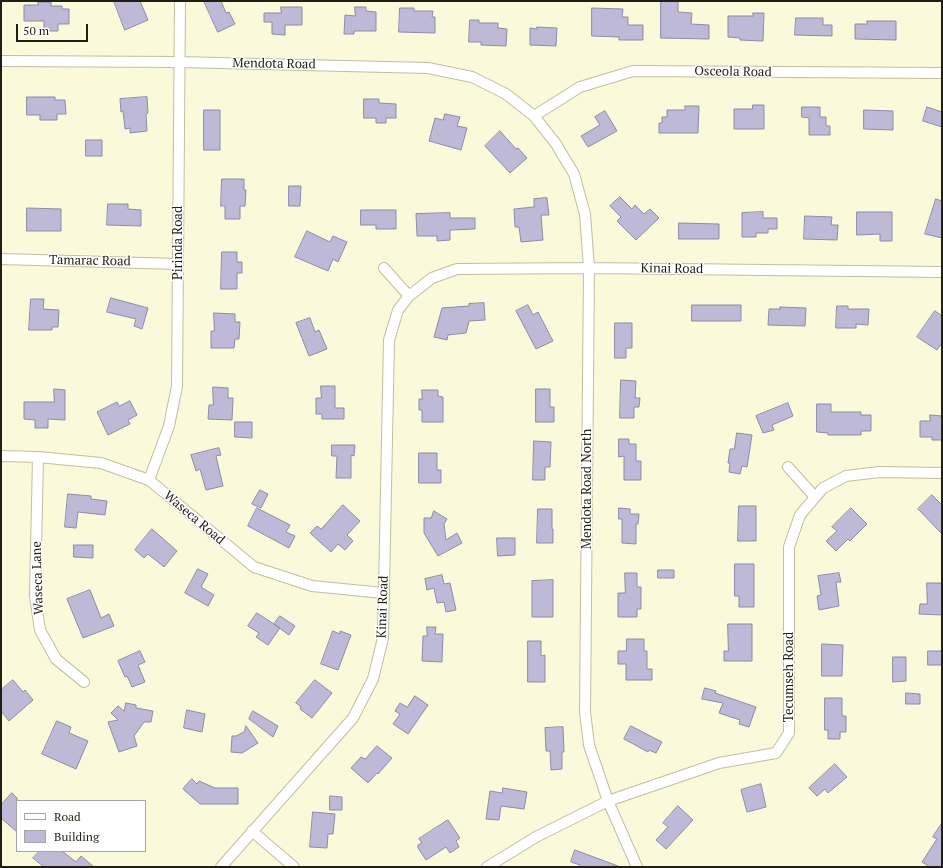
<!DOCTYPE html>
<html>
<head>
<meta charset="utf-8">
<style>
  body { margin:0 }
  #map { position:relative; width:943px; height:868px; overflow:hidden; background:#faf9d9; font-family:"PT Serif",serif }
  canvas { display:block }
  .frame { position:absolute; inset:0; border:2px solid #201f14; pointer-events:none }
  .legend { position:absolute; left:16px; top:800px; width:130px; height:52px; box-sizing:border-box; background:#fff; border:1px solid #a6a5a1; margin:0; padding:5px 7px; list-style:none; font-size:12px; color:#201f14 }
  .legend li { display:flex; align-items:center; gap:8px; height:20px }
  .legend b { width:20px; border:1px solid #a6a5a1 }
  .scale { position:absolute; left:16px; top:24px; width:72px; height:18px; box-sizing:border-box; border:2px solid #201f14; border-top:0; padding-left:5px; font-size:12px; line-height:14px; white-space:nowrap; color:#201f14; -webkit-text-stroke:3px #fff; paint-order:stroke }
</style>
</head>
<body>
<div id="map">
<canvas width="943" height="868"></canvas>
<div class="frame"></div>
<ul class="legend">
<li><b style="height:5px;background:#fff"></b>Road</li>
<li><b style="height:11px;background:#bdb9d7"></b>Building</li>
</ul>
<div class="scale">50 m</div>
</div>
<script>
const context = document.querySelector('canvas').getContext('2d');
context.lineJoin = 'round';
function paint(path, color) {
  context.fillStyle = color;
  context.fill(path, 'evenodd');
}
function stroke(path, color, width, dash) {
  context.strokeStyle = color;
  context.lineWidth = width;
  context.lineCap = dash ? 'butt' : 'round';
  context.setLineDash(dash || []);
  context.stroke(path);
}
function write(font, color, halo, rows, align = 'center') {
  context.font = font + ' "PT Serif",serif';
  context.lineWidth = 3;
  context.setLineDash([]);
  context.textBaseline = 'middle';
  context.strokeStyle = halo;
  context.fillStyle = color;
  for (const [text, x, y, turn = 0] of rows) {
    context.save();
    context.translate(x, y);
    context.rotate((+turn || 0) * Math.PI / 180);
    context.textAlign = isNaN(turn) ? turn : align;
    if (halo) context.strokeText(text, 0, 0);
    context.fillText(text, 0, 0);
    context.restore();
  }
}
const building = new Path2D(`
  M114,1h26l8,19 -23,10z
  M204,1h17l5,12 3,-1 6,12 -17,8z
  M661,1h17v11l14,1 -1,11 18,1v14l-48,-1z
  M38,2h13v4h11v3h7v15h-11v7h-14v-10h-20v-16h14z
  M281,7h21v18h-17v10l-13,-1v-12h-8v-9h17z
  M355,7h11v4l10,1v19h-22v3h-10l1,-19 10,1z
  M400,8h14v3h19l-1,6h3v16l-36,-1z
  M592,8l31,1 -1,8h6v8h15v15h-24v-3l-27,-1z
  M753,13h11l-1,28 -23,-1v-2l-12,-1v-21h25z
  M796,18h27v7h9v11l-37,-1z
  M470,20h9v3h19v5l9,1 -1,17 -25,-1v-3h-12z
  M867,21h29v19l-41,-1v-15h12z
  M537,27l20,1 -1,18 -26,-1v-17l7,1z
  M27,97h28v3h10l1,14h-9v6h-17v-5h-13z
  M147,97l1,16 -2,1 1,17 -17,2v-5l-5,1 -2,-18 -2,1 -1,-13z
  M364,99h15v4l17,1v14h-10v5h-10v-5h-12z
  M753,105h11v24h-30v-20h18z
  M685,106h14l-1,27h-39v-10h3v-6h5v-7h18z
  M802,107h18v10h6v9h4v9h-21v-17l-7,-1z
  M927,107l15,5v15l-19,-6z
  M204,110h16v40h-16z
  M864,110l29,1v19l-29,-1z
  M605,111l12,20 -29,16 -7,-11 19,-11 -5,-8z
  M445,114l15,3 -3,9 10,2 -6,22 -32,-9 6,-23 8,2z
  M500,131l16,18 2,-1 9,10 -17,15 -25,-27z
  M86,140h16v16h-16z
  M222,179h22v11h2l-1,16h-5v13h-15v-13h-4z
  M289,186h12l-1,20h-11z
  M620,197l12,12 3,-4 9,9 6,-5 9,9 -23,22 -19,-19 4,-4 -11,-11z
  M547,198l2,17h-8l2,25 -22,2 -2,-15h-4l-1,-18 20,-2v-8z
  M936,199l6,2v37l-17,-4z
  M108,204h20v5l13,1v16l-34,-1z
  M27,208l34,1v22h-34z
  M361,210h35v19h-20v-4h-15z
  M763,212v6h14v11h-9v4h-12v4h-14v-24z
  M857,212h35v29h-12v-7l-23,1z
  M450,213v5h25v11l-25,1v10l-13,1v-5h-20l-1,-22z
  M805,216l27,1 -1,8h7l-1,15 -33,-1z
  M679,223l40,1v15h-40z
  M307,231l23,11 3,-6 14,6 -9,20 -5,-3 -5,12 -33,-14z
  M222,252h15v10h5v11h-5v16h-16z
  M111,298l37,10 -6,21 -8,-3 2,-7 -29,-7z
  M31,299h13l-1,10 16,1 -1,17h-6v3h-23z
  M484,303l1,17 -16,1 -3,12 -18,2 -1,5 -13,-3 8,-29 27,-2v-2z
  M528,305l5,10 5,-3 15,29 -17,8 -20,-38z
  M692,305h49v16h-49z
  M837,306h11v3h21l-1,16 -12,-1v4h-20z
  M780,307l26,1 -1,18 -37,-1 1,-16h11z
  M935,311l7,5v27l-5,7 -20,-13z
  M214,313l21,1v8h5l-1,17h-4l-1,9h-23v-17h3z
  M310,318l5,14 4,-2 8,19 -18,7 -13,-33z
  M615,323h17v25h-6v10h-11z
  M621,380l15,1 -1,17h5l-1,9h-5v11h-14z
  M321,386h14v22h9v11h-22v-5h-6v-16h5z
  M213,387l15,1v10h5l-1,22 -24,-1 1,-14h4z
  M54,389l11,1v30l-17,-1v9h-13v-8l-11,-1v-17h30z
  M536,389h14v18h4v15h-18z
  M422,390h16v6l5,1v25h-21v-12h-3v-11h3z
  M130,401l7,14 -9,5 2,4 -22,11 -11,-23 20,-10 2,4z
  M788,403l5,13 -21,9 2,5 -11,3 -7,-17z
  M817,404h14v8h30v3h10v16h-10v4h-33v-2l-11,-1z
  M930,415l12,1v24h-10v-3h-12v-16h10z
  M235,422h17v16l-17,-1z
  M737,433l15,2 -5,32 -5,-1 -2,8 -11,-2 1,-9h-2l2,-14h4z
  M619,439h10v5h7v17h5v19h-17v-24l-5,1z
  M534,441l17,1 -1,25h-5v13h-12z
  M332,445h23l-1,11 -3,-1v23h-15l1,-22h-5z
  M219,448l2,7 -5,1 7,30 -17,4 -6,-21 -4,2 -5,-16z
  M419,453h18v17h4v13h-22z
  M260,490l8,4 -7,14 -9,-4z
  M68,494l23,2v3l16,2 -2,14 -27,-3 -2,16 -11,-1z
  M932,495l10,10v29l-24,-25z
  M343,505l17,16 -13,14 6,6 -8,9 -7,-6 -7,8 -21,-19 7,-7 4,3z
  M739,506h17v35h-18z
  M257,508l33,17 -4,7 9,4 -6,12 -41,-22z
  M619,508l11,1v5h9l-1,10h-2v20l-14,-1v-24h-3z
  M851,508l16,16 -17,17 -2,-2 -12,12 -10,-10 11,-10 -5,-4z
  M538,509h14v20h1v14h-16z
  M434,511l13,8 -3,5 2,16 11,-7 5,10 -24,13 -14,-23v-15h7z
  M152,529l25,22 -13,16 -16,-13 -4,4 -9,-8z
  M497,538h18v17l-17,1z
  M74,545h19v13l-19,-1z
  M735,564h19v43h-15v-11h-4z
  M198,569l10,5 -7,13 13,8 -6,11 -23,-13z
  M658,570h16v8h-16z
  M625,573h12v14h4v22h-4v8h-19v-24h7z
  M839,573l2,9h-5l3,24 -20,4 -2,-14 4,-1 -3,-19z
  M442,575l2,9 6,-1 6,27 -10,2 -2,-10 -7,1 -3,-15 -7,2 -2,-11z
  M553,580v37h-21v-36z
  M927,583h15v32l-23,-1 1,-10h7z
  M90,590l11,28 8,-4 5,12 -31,12 -16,-39z
  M257,613l23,15 -12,17 -12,-8 3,-4 -11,-7z
  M280,616l15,10 -6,9 -15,-11z
  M728,624h24v37h-28v-10h4z
  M427,627h9l-1,7h8l-1,28 -20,-1 1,-25h4z
  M333,631l7,3v-3l11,4 -13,35 -17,-6z
  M627,639h17v12h3v18h5v11h-26v-16h-8v-13h8z
  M528,641h13v15l4,-1v27h-17z
  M822,644l21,1 -1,31h-20z
  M140,651l5,11 -7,3 7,17 -13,5 -5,-11 -2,1 -7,-16z
  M928,651h14v14h-14z
  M893,657h13v24l-13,1z
  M13,680l10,12 2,-2 8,10 -24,21 -8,-10v-21z
  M315,680l17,13 -20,25 -12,-9 1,-2 -5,-4z
  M705,688l11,3 -1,2 41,14 -7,20 -10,-3 1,-4 -21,-7 4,-10 -21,-4z
  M906,693l14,1v10h-14z
  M415,696l13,9 -20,29 -15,-10 7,-10 -5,-3 5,-8 7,4z
  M825,698h17v18h4v16h-6v7h-12v-9h-3z
  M126,703l10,2v3l17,3 -2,11h-7l-10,14 3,10 -18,6 -11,-30 10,-2 -7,-7 7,-7 6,5z
  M187,710l18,4 -3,18 -18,-4z
  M253,711l25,15 -5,11 -24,-18z
  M57,721l14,6 -2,6 19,8 -12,28 -34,-15z
  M246,726l12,17 -16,10 -11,-1 1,-16h4l8,-4z
  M631,726l31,16 -6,11 -7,-3 -1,2 -24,-13z
  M563,727l1,25h-2v17l-11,1 -1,-19h-4l-1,-23z
  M377,746l15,12 -14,16 -1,-1 -9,10 -17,-15 10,-11 4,2z
  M835,764l12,13 -19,16 -3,-4 -8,7 -8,-8z
  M192,779l5,5 2,-3 16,7h23v16h-38l-17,-15z
  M761,784l5,23 -19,5 -6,-22z
  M503,788l24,4 -3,17 -23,-3 -2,14 -13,-1 4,-28 12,2z
  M12,793l5,5v34l-16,-14v-13z
  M330,796l12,1v13h-12z
  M678,806l15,14 -27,29 -10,-9 12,-13 -5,-4z
  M313,812l22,2 -2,20h-5l-1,14 -17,-1z
  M448,820l12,18 -4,3 3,6 -9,6 -4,-6 -20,13 -8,-12v-3l4,-2 -3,-4z
  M942,823v44h-12l-8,-5 15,-23 -4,-2z
  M575,850l43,16v1h-39l1,-2 -9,-3z
  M40,851h22l14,11 5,-6 13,11h-50l-11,-9z`);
const minor = new Path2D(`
  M1,61l178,1 249,6 44,9 34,17 28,22 22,28 18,30 11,40 4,54 -4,444 4,33 19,56 29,66
  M534,116l46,-29 53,-16 309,2
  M1,259l177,5
  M384,268l25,28
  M1,456l37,1 63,6 48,17 105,87 58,19 71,7
  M38,457l-3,139 5,34 16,29 28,23
  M788,467l27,30
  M149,480l20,-54 8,-40 3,-385
  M252,831l42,36
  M221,867l132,-149 20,-39 10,-41 6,-298 9,-30 11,-14 23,-18 25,-9 132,-1 353,4
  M487,867l49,-30 72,-36 111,-38 57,-10 13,-20v-186l11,-32 23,-27 23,-12 33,-4 63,1`);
const streetNames = [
  ["Mendota Road",274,64,1],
  ["Osceola Road",733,72,1],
  ["Pirinda Road",178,243,-90],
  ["Tamarac Road",90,261,1],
  ["Kinai Road",672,269,1],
  ["Mendota Road North",587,489,-90],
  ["Waseca Road",194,518,40],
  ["Waseca Lane",38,578,-92],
  ["Kinai Road",383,607,-88],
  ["Tecumseh Road",789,677,-90]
];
paint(building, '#bdb9d7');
stroke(building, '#8e8ba7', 1);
stroke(minor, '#c0bfa1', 12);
stroke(minor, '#fff', 10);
write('13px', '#201f14', '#fff', streetNames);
</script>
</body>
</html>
